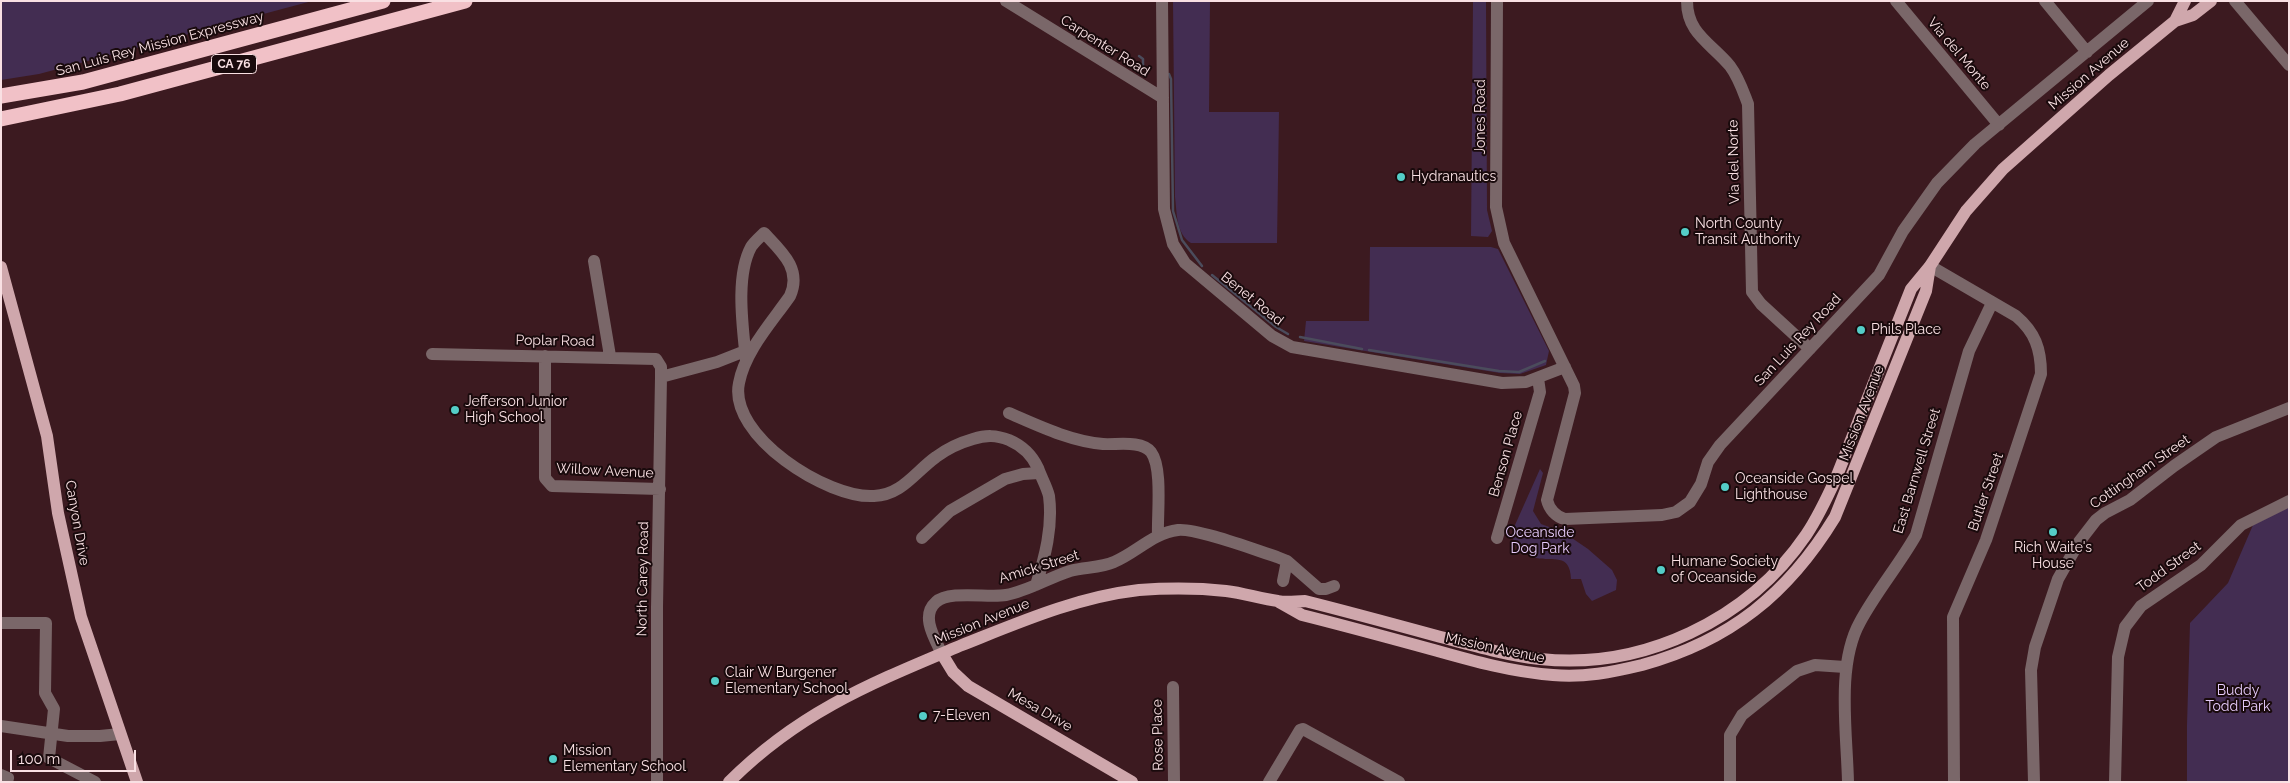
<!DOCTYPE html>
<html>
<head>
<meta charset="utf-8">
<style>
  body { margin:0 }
  #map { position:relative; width:2290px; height:783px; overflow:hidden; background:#3c1a20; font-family:Raleway,sans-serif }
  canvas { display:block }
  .frame { position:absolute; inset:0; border:2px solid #f9e0e3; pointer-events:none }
  .scale { position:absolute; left:10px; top:750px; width:126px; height:22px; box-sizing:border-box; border:2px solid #f9e0e3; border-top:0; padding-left:6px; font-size:15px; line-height:18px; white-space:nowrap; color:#f9e0e3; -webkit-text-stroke:4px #190a0c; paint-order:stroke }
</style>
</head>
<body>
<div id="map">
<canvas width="2290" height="783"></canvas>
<div class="frame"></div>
<div class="scale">100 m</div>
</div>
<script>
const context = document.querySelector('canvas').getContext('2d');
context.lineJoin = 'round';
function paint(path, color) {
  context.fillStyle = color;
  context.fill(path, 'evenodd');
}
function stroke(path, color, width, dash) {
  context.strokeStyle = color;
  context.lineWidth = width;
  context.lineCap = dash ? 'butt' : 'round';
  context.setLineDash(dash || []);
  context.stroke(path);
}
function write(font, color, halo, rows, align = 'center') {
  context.font = font + ' Raleway,sans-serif';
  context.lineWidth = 4;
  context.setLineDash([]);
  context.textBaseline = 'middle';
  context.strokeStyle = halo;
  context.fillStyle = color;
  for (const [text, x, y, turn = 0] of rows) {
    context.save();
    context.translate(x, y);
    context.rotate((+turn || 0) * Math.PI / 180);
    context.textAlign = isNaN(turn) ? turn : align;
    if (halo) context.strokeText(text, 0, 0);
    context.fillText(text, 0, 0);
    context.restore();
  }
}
const green = new Path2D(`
  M1,1h311l-273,73 -38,6z
  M1173,1h37l-1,111h70l-2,131h-86c-15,-9 -14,-30 -16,-46z
  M1473,1h13l1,209 5,21 -4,6 -17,-1z
  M1370,247h121l7,2 51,102 -3,14 -26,9 -20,-1 -196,-32 2,-20h63z
  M1540,469l3,4 -10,38 8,13 22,8 25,17 24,21 5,10 -1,10 -24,11 -6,-7 -5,-15h-10c-1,-27 -18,-17 -35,-21 -7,-2 -15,-9 -21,-13l-3,-10 3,-10z
  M2289,507v275h-102v-57l3,-102 38,-40 25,-58z`);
const stream = new Path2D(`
  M1139,56l4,3v7l5,6
  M1169,74l2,5 2,132 9,29 20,26
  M1212,275l64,52 12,7
  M1300,337l62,12
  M1369,350l130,21 20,1 26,-11`);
const minor = new Path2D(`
  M1006,1l157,97
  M1162,1l2,208 9,35 12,19 87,73 20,11 210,36 24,-1 39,-15
  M1497,1l-1,206 8,36 70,143 1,7 -28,107c2,9 9,17 18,19l97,-4 14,-3 14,-10 11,-18 7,-22 12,-17 159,-170 24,-44 34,-48 38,-39 173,-143
  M1687,1c0,33 24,42 43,65 9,12 13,25 18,38l4,188 9,12 49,45
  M1896,1l103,124
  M2045,1l42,51
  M2235,1l54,64
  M594,261l16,95
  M1930,266l86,50c19,16 25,33 25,58l-55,166 -33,77 1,165
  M432,354l224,5 5,8v10l-4,231v174
  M545,356v122l7,8 108,3
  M746,360c-3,-32 -11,-83 5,-113 3,-5 9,-10 13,-14 18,19 38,36 26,63 -18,26 -45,55 -51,87 -11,53 89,116 135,113 28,-1 41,-24 62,-39 12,-9 23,-14 37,-18 13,-4 23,-4 36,1 14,6 23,15 29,28 3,9 9,19 11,28 4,31 -4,61 -13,89
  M661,377l56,-15 28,-11
  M1009,413c30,13 61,28 94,31 14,1 38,-4 48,8 12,16 6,64 7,84
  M922,538l28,-27 55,-32 18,-5 16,-1
  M1497,538l43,-146 -2,-14
  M1283,581l4,-20
  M1,623h45l-1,70 9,16 -5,49 46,24
  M942,654c-7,-15 -22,-38 -6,-52 13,-12 52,-4 70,-7 22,-4 42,-17 64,-24 14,-4 31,-3 44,-9 22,-9 39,-29 64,-32 19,-2 77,20 99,27l10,4 32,28h7l8,-3
  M1173,687l1,95
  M1,726l67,10h32l20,-2
  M1,775l7,3 -1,4
  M1269,782l31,-52 3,-1 96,53
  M1730,782v-47l12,-20 55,-44 18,-6 30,2
  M1848,782c-1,-49 -12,-117 12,-160 16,-30 39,-57 56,-87l53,-184 23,-48
  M2034,782l-3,-112 4,-23 23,-68 21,-37 17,-22 9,-7 25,-13 44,-34 42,-29 73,-29
  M2115,782l3,-125 7,-30 16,-21 60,-41 40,-40 48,-24`);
const major = new Path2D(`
  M2175,21l18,-6 18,-14
  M1,267l46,169 11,77 23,104 56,165
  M1279,602l23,13c44,11 88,23 132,35 39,11 78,22 119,25 30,3 60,-3 89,-10 88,-24 146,-71 193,-148l91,-226 4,-25
  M942,654l11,18 15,14 164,96
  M729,782c71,-71 143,-99 233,-137 58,-23 115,-48 177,-55 29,-2 59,-2 87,1 18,2 35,8 52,10 9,2 18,0 27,0 44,11 88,23 132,35 34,9 68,19 103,23 103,11 208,-39 266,-124 12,-18 21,-37 30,-57l75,-189 19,-23 36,-55 37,-42 106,-94 66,-54 10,-20`);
const highway = new Path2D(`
  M1,96l82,-14 300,-81
  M1,119l119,-25 345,-93`);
const markers = [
  [1401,177,5,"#54cdc7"],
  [1685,232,5,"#54cdc7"],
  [1861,330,5,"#54cdc7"],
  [455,410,5,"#54cdc7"],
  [1725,487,5,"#54cdc7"],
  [2053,532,5,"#54cdc7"],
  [1661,570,5,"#54cdc7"],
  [715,681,5,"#54cdc7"],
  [923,716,5,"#54cdc7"],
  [553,759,5,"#54cdc7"]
];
const shields = [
  [234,64,45]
];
const shieldNames = [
  ["CA 76",234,64]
];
const streetNames = [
  ["San Luis Rey Mission Expressway",160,44,-15],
  ["Carpenter Road",1105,46,32],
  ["Via del Monte",1959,54,50],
  ["Mission Avenue",2089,74,-41],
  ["Jones Road",1481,117,-90],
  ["Via del Norte",1734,162,-91],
  ["Benet Road",1252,299,39],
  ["San Luis Rey Road",1798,340,-47],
  ["Poplar Road",555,341,1],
  ["Mission Avenue",1862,413,-69],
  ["Benson Place",1506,454,-74],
  ["Willow Avenue",605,471,3],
  ["East Barnwell Street",1917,471,-73],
  ["Cottingham Street",2140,472,-35],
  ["Butler Street",1986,492,-71],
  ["Canyon Drive",77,523,80],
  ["Amick Street",1039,567,-17],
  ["Todd Street",2169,567,-36],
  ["North Carey Road",643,579,-89],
  ["Mission Avenue",982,622,-22],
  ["Mission Avenue",1495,648,12],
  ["Mesa Drive",1040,710,30],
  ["Rose Place",1158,735,-91]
];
const poiNames = [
  ["Hydranautics",1411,177],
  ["North County",1695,224],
  ["Transit Authority",1695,240],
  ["Phils Place",1871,330],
  ["Jefferson Junior",465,402],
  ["High School",465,418],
  ["Oceanside Gospel",1735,479],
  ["Lighthouse",1735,495],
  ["Rich Waite's",2053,548,"center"],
  ["House",2053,564,"center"],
  ["Humane Society",1671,562],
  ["of Oceanside",1671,578],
  ["Clair W Burgener",725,673],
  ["Elementary School",725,689],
  ["7-Eleven",933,716],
  ["Mission",563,751],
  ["Elementary School",563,767]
];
const parkNames = [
  ["Oceanside",1540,533],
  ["Dog Park",1540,549],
  ["Buddy",2238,691],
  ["Todd Park",2238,707]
];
paint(green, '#432d52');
stroke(stream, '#4b4c5c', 2.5);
stroke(minor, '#7a6769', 12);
stroke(major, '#cfa7ac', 12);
stroke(highway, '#f1c1c7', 15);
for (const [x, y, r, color] of markers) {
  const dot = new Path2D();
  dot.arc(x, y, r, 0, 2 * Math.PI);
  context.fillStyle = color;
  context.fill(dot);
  stroke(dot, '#190a0c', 2);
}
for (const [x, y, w] of shields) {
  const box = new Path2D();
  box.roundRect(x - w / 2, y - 9.5, w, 19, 4);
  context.fillStyle = '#190a0c';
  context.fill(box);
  stroke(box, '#f9e0e3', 1);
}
write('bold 12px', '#f9e0e3', null, shieldNames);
write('14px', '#f9e0e3', '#190a0c', streetNames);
write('14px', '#f9e0e3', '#190a0c', poiNames, 'left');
write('14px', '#e5cafa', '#190a0c', parkNames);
</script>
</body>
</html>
